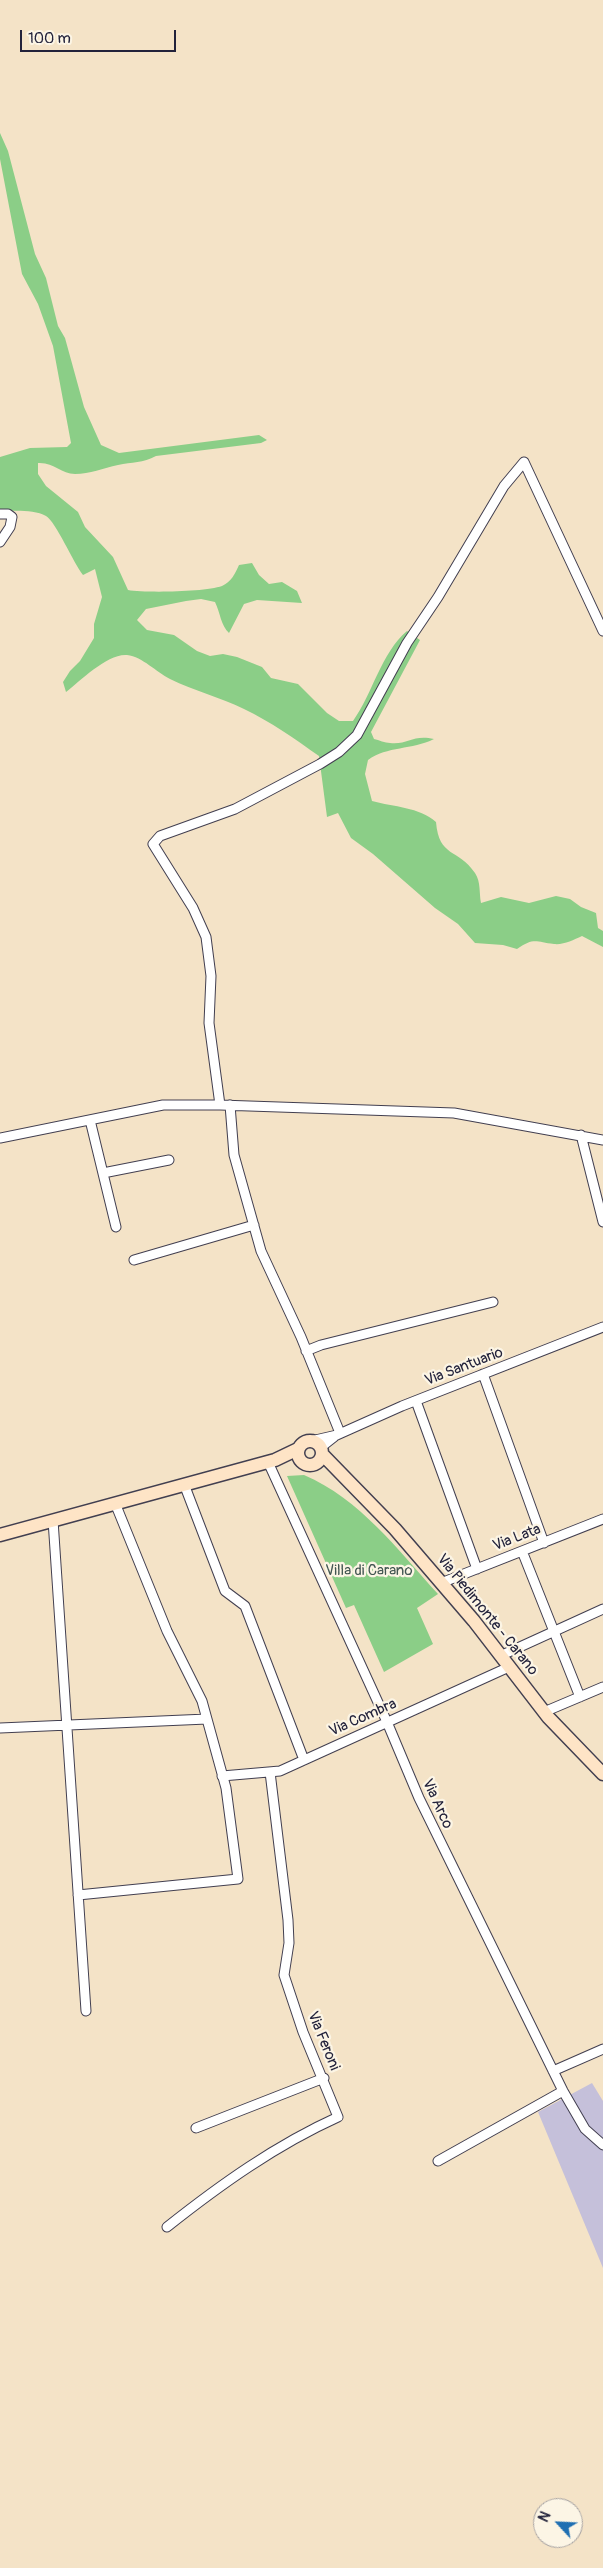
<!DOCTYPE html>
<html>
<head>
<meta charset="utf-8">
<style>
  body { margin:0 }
  #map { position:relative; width:603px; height:2568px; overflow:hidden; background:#f4e3c7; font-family:Pangolin,sans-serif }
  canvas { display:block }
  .north { position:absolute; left:533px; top:2498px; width:50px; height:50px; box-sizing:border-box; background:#fcf5e5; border:1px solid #a5a1a1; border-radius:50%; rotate:295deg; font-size:14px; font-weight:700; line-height:20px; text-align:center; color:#22223b }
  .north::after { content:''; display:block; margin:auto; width:18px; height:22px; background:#1f6fb2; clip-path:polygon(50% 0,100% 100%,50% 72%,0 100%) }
  .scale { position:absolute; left:20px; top:30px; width:156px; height:22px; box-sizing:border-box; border:2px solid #22223b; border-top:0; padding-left:6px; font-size:15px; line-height:18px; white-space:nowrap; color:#22223b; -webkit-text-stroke:4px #fcf5e5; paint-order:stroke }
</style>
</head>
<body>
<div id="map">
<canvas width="603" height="2568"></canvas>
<div class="north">N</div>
<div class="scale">100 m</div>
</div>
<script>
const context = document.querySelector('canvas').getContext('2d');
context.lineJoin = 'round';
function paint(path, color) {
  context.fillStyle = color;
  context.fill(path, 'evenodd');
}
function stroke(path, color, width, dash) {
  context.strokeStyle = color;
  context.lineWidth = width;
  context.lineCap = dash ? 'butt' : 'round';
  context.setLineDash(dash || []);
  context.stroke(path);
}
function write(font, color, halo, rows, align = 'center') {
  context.font = font + ' Pangolin,sans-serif';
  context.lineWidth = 4.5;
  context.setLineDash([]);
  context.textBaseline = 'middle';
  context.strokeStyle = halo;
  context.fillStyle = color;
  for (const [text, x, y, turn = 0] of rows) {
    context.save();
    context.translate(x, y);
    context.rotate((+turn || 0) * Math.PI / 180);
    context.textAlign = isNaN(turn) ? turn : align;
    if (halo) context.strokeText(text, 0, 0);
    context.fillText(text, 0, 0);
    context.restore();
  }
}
const industrial = new Path2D(`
  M592,2083l11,18v167l-65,-156z`);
const green = new Path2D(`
  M0,133l8,18 27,103 11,24 12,48 7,12 19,69 17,38 18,8 140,-18 8,5 -6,3 -105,13c-13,7 -24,6 -38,9 -15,3 -28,9 -43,9 -14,0 -21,-12 -37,-11v11l8,12 32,26 7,15 28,30 15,33c17,3 77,2 94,-4 9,-4 13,-12 17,-21l13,-2 7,12 10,9 13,-2 15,9 5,12 -45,-3 -13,4 -15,29c-8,-7 -9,-21 -14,-31l-14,-3 -15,2 -40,8 -9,11 10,10 27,5 23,16 13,5 13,-2 14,3 25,10 9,11 27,6 29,29 12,8h14c20,-28 28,-68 54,-90l13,9 -49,92 3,7c5,1 11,4 16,4 18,2 23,-9 44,-4 -22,11 -47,7 -66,21l-3,14 7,27c22,6 47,6 64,21 3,36 22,26 39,51 6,9 4,20 6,30l20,-6 28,6 27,-7 14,3 11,8 15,6 2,15 5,3v16l-21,-11c-9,4 -18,9 -28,8 -18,-2 -20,-7 -37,5l-14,-4 -28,-2 -17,-19 -23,-16 -62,-54 -22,-16 -13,-25 -11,4 -8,-61c-24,-17 -48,-34 -75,-47 -24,-12 -50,-18 -74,-30 -14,-7 -27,-22 -43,-24 -19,-2 -47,26 -61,37l-3,-10 7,-11 10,-10 14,-23v-14l8,-27 -7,-28 -12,6c-10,-13 -27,-53 -37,-59 -12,-7 -33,-5 -46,-5v-54l30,-9 37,-1 4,-4 -18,-97 -15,-42 -16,-30 -22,-115z
  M304,1475c56,24 94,75 134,119l-21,14 16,36 -49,28 -30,-67 -8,3 -59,-132z`);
const street = new Path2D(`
  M0,514h8l4,3 -2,10 -10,15
  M220,1105l-11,-82 2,-47 -5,-39 -13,-29 -40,-64 7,-8 75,-27 85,-45 19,-12 18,-17 50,-92 31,-46 66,-111 20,-24 79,169
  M230,1105l4,50 27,96 40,86 39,96
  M90,1120l26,107
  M581,1135l22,87
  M0,1138l163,-33h57l234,8 149,27
  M103,1173l66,-13
  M134,1260l120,-35
  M306,1351l15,-6 172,-43
  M483,1374l61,169
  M416,1401l61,168
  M311,1441l26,-6 65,-29 201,-79
  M320,1448l14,-11
  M268,1462l119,260 32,76 144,293 22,38 18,16
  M184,1484l41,107 20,15 59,154
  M53,1520l33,491
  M522,1551l58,146
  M441,1583l162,-64
  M500,1656l103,-47
  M544,1712l59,-25
  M0,1728l207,-9
  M222,1776l58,-5 229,-104
  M78,1895l160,-16 -12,-91 -24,-87 -35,-70 -52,-128
  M553,2071l50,-22
  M196,2128l128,-50
  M438,2161l125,-70
  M167,2227c53,-42 109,-82 171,-110l-35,-85 -19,-57 5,-32 -1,-23 -18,-148`);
const secondary = new Path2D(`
  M298 1453a12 12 0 1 1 24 0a12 12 0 1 1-24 0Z
  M322,1454l73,75 79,92 74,96 55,57
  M0,1535l275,-75 23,-11`);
const streetNames = [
  ["Via Santuario",464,1367,-21],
  ["Via Lata",517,1538,-21],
  ["Via Piedimonte - Carano",487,1615,51],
  ["Via Combra",363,1718,-24],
  ["Via Arco",437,1804,65],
  ["Via Feroni",323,2041,68]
];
const parkNames = [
  ["Villa di Carano",369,1571]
];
paint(industrial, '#c5c0da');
paint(green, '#8bce87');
stroke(street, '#423f50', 11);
stroke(secondary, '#423f50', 15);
stroke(street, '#fff', 9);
stroke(secondary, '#fee4c6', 12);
write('15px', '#22223b', '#fcf5e5', streetNames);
write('15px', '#425652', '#fcf5e5', parkNames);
</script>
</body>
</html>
